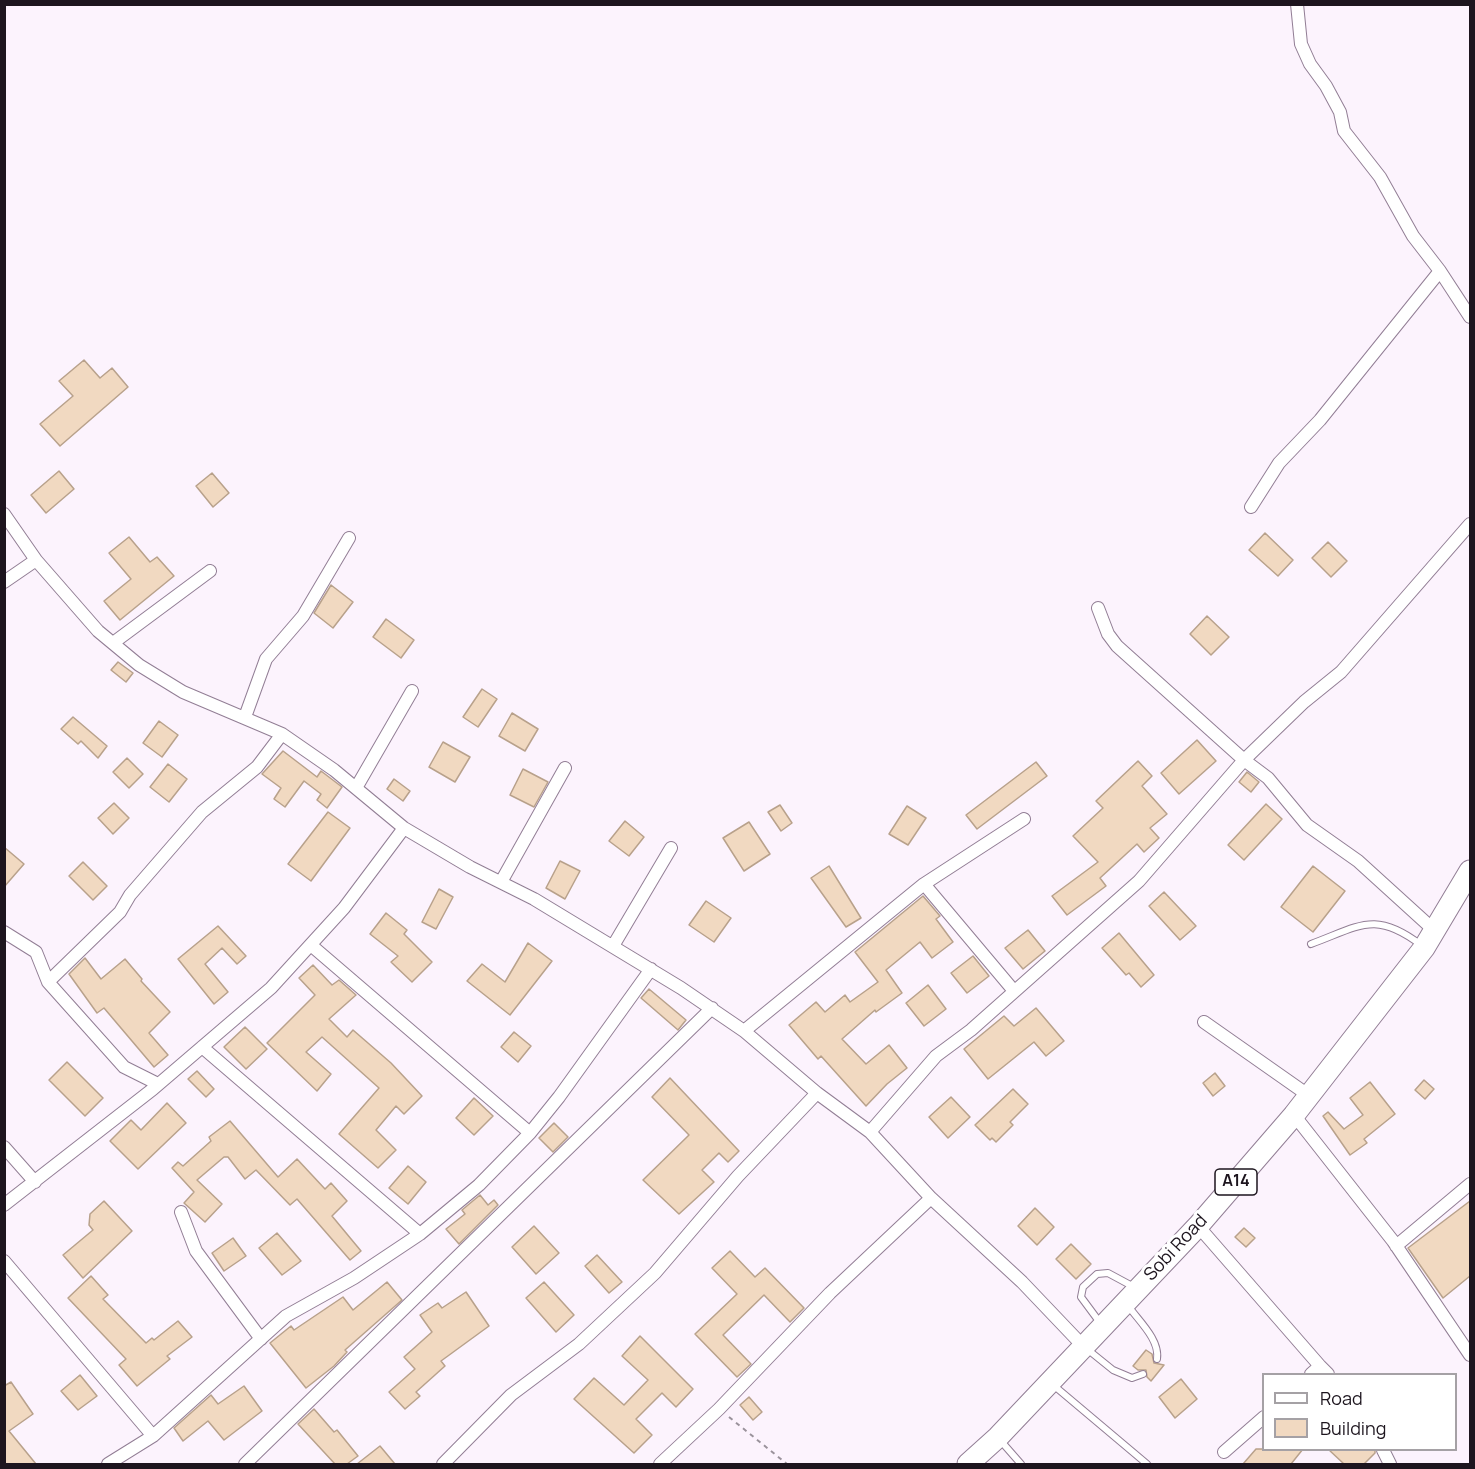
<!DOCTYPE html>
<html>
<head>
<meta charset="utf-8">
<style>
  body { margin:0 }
  #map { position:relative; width:1475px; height:1469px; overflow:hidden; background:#fcf3fd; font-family:Manrope,sans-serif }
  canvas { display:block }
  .frame { position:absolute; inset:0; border:6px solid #1d151e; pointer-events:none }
  .legend { position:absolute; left:1262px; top:1373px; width:195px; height:78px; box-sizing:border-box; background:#fff; border:2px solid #a5a1a5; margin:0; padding:8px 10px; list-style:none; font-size:18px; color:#1d151e }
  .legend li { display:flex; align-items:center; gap:12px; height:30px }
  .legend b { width:30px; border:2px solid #a5a1a5 }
</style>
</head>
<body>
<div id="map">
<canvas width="1475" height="1469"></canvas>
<div class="frame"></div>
<ul class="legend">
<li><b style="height:8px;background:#fff"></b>Road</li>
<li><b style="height:16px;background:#f1d9c1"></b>Building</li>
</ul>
</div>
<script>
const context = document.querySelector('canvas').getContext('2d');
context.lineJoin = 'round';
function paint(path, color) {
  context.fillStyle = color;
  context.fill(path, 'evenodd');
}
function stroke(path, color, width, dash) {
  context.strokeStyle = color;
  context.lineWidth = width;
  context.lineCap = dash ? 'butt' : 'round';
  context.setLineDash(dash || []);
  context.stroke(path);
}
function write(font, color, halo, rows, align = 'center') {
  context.font = font + ' Manrope,sans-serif';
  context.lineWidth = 6;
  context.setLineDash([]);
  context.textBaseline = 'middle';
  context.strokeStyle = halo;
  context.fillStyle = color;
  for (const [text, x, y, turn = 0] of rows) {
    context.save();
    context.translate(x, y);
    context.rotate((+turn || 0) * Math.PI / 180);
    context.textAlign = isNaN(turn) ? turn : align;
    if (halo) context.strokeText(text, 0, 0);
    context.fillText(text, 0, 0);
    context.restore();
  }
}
const building = new Path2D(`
  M84,360l16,18 12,-10 16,19 -68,59 -20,-22 33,-28 -14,-15z
  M59,471l15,18 -28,24 -15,-18z
  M212,473l17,20 -16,14 -17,-21z
  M1265,533l28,27 -15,16 -29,-26z
  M129,537l21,25 7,-5 17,19 -54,44 -16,-19 27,-22 -22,-26z
  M1328,542l19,19 -16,16 -19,-19z
  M331,585l22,17 -20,26 -19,-15z
  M1207,616l22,21 -18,18 -21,-21z
  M386,619l28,21 -13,18 -28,-21z
  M118,662l15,11 -7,9 -15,-12z
  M482,689l15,10 -19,28 -15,-10z
  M512,713l26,16 -13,22 -26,-15z
  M73,717l34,29 -9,12 -17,-17 -3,3 -17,-15z
  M159,721l19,14 -16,22 -19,-14z
  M1197,740l19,21 -37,33 -18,-21z
  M443,742l27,15 -15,25 -26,-15z
  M283,751l34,26 4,-6 21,16 -15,21 -10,-8 4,-6 -17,-13 -19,26 -11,-8 7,-11 -19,-14z
  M127,758l16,16 -14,14 -16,-16z
  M1138,761l14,15 -10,10 25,28 -17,14 9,10 -15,14 -7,-8 -37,34 6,8 -39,29 -15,-19 46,-34 -25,-26 30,-28 -7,-7z
  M1036,762l11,14 -70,53 -11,-14z
  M168,764l19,15 -18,23 -19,-15z
  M523,769l25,13 -14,25 -24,-12z
  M1247,772l12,10 -8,10 -12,-10z
  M394,779l16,12 -7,10 -16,-12z
  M114,803l15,15 -16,16 -15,-16z
  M1266,804l16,15 -38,41 -16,-15z
  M780,805l12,18 -11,8 -13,-19z
  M907,806l19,12 -18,27 -19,-11z
  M328,812l22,16 -39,53 -23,-17z
  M625,821l19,16 -15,19 -20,-15z
  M749,822l21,32 -26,17 -21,-33z
  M4,847l20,17 -20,23z
  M560,861l20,10 -15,28 -19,-11z
  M83,862l24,24 -14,14 -24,-24z
  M829,866l32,52 -15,9 -35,-49z
  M1313,866l32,25 -32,41 -32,-25z
  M439,889l14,8 -17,32 -14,-7z
  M1164,892l32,34 -16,14 -31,-34z
  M923,896l17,20 -4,3 17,23 -21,16 -12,-16 -34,28 16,23 -26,19 -1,-2 -33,29 24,25 23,-19 18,23 -20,16 -21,22 -45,-50 -3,3 -29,-34 27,-23 9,10 20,-17 5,7 28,-20 -23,-30z
  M706,901l25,17 -17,24 -25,-17z
  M386,913l21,17 -3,4 28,28 -20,20 -21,-20 7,-6 -28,-22z
  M218,926l28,30 -9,8 -15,-16 -17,16 23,28 -14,12 -36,-45z
  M1028,930l17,21 -22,18 -18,-21z
  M1119,933l35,42 -13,12 -12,-14 -3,2 -24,-27z
  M528,943l24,18 -42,54 -43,-34 15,-17 23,18z
  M973,956l16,20 -22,17 -16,-20z
  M85,958l16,21 24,-20 17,20 -1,2 29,31 -21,21 19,22 -14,12 -50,-59 -7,5 -28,-39z
  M313,965l19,20 7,-5 17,15 -27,24 18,18 6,-7 38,33 31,33 -18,18 -8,-8 -20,24 20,20 -18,18 -39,-34 40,-46 -57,-51 -16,15 25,22 -14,17 -50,-48 48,-48 -16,-17z
  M928,985l18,24 -22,17 -18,-23z
  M649,989l37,31 -8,10 -37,-32z
  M1036,1008l28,33 -18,15 -12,-14 -46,37 -24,-30 40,-33 10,10z
  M245,1027l22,22 -21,20 -22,-22z
  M514,1032l17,14 -13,16 -17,-15z
  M67,1062l36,36 -18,18 -36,-36z
  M197,1071l17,18 -8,8 -18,-18z
  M1215,1073l10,13 -12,10 -10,-13z
  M670,1078l69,73 -11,11 -9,-9 -17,17 12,12 -35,32 -36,-34 46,-45 -37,-38z
  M1424,1080l10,9 -9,10 -10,-9z
  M1370,1082l25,32 -31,25 3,4 -17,12 -27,-39 5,-4 16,17 19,-14 -13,-17z
  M1013,1089l15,15 -18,18 3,3 -17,17 -4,-4 -2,2 -15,-15z
  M951,1097l19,20 -22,21 -19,-21z
  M474,1098l19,18 -19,19 -18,-17z
  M167,1103l19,20 -48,46 -28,-28 21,-21 10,10z
  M230,1121l48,56 19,-18 28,30 6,-6 16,18 -15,15 29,35 -11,9 -53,-61 -7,6 -34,-35 -11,9 -17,-22h-4l-27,23 25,24 -17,18 -21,-19 10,-11 -22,-24 6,-6 5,4 28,-25 -2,-4z
  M554,1123l14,14 -15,15 -14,-14z
  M408,1166l18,16 -18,22 -19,-16z
  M480,1195l8,10 6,-5 4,5 -39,39 -13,-15 19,-15 -3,-4z
  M104,1201l28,30 -49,47 -20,-23 30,-25 -4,-5 1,-11z
  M1470,1201v75l-27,22 -35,-50z
  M1035,1208l19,19 -17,18 -19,-19z
  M534,1226l25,27 -23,21 -24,-27z
  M1244,1228l11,10 -9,9 -11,-10z
  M277,1233l24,28 -19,14 -23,-27z
  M233,1238l13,18 -22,15 -12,-18z
  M1071,1244l20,20 -15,15 -20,-20z
  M730,1251l25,26 10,-9 39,40 -14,14 -26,-27 -41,40 28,29 -14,13 -42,-43 42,-40 -25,-26z
  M597,1255l25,27 -13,11 -24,-27z
  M91,1276l17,19 -5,4 43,44 6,-5 2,2 24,-19 14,16 -25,19 3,3 -33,27 -18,-21 7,-6 -58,-61z
  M387,1282l15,18 -57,50 2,2 -13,14 -28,22 -36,-45 21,-17 3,4 49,-33 10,13z
  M544,1282l30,33 -18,17 -30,-34z
  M466,1292l23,34 -48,35 4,5 -29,26 4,4 -15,13 -16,-17 26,-23 -11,-12 28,-25 -12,-17 18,-12 4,5z
  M640,1336l53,53 -17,18 -14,-14 -26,26 16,16 -18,18 -60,-54 20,-21 30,27 24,-25 -26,-24z
  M1146,1350l6,4 2,9 10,2 -13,16 -4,-4 -1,-7h-8l-5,-4z
  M80,1375l17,21 -19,14 -17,-19z
  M1181,1379l16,20 -22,19 -16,-21z
  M11,1382l22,32 -24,17 27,33h-32v-78z
  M244,1386l18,25 -38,29 -16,-19 -25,20 -9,-13 37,-33 7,9z
  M749,1397l13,15 -9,8 -13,-15z
  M314,1409l20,23 3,-2 21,26 -11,8h-12l-37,-40z
  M380,1446l15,18h-38z
  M1256,1449h47l-12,15h-48z
  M1328,1449h47v4l-11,11h-20z`);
const path = new Path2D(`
  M729,1417l58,47`);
const lane = new Path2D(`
  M1311,944c49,-18 64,-34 110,1
  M1129,1307c10,14 31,33 28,52
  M1101,1324l-20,-27 2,-10 14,-13 11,-1 26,14
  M1087,1349l26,21 19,8 11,-4
  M1052,1384l95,80
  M1000,1440l21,24`);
const street = new Path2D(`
  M1297,4l4,40 9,20 16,22 14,26 4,19 36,46 33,59 27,35
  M1251,507l28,-44 41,-43 120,-149 30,46
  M4,514l32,46 62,71 41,34 44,27 99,42 52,36 70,58 66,39 64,32 147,89 63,43 73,62 53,39 61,66 91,84 61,64
  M4,582l32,-22
  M1098,608l10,26 9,12 127,114 24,18 39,47 51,36 77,70
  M113,643l97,-72
  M245,717l21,-58 37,-43 46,-78
  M356,788l56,-97
  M501,882l64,-114
  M924,884l90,107
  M4,932l32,20 12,30 76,85 34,17
  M312,946l218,187
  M613,946l58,-98
  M48,982l72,-70 10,-17 72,-83 55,-45 25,-33
  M1204,1022l104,73
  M744,1031l180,-147 100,-65
  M202,1047l218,187
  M1294,1115l99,126 77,114
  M870,1132l66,-76 35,-26 168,-149 105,-121 60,-58 37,-30 129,-148
  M4,1147l31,35
  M4,1205l149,-116 118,-101 73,-80 60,-80
  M181,1212l15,39 65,88
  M1198,1226l122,140
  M1396,1246l74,-62
  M4,1261l149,175
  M1311,1374l9,-8 8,8
  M1383,1450l7,14
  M1224,1452l40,-35
  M108,1464l45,-28 133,-120 68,-38 66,-44 59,-49 51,-52 29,-36 92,-128
  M245,1464l467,-456
  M443,1464l68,-69 68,-51 76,-71 83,-97 79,-83
  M660,1464l59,-55 111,-116 101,-95`);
const highway = new Path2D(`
  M968,1464l30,-27 200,-211 96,-111 130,-167 46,-77`);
const shields = [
  [1236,1182,42]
];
const shieldNames = [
  ["A14",1236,1182]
];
const streetNames = [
  ["Sobi Road",1176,1248,-47]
];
paint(building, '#f1d9c1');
stroke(building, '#b8a18b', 1.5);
stroke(lane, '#927e95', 8);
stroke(street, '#927e95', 14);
stroke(highway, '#927e95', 23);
stroke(path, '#9a929b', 2, [4.5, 4.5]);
stroke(lane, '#fff', 6);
stroke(street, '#fff', 12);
stroke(highway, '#fff', 21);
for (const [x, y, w] of shields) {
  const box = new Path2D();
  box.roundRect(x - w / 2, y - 13, w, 26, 4.5);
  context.fillStyle = '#fff';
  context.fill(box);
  stroke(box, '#1d151e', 1.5);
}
write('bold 16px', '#1d151e', null, shieldNames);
write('18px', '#1d151e', '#fff', streetNames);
</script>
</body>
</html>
